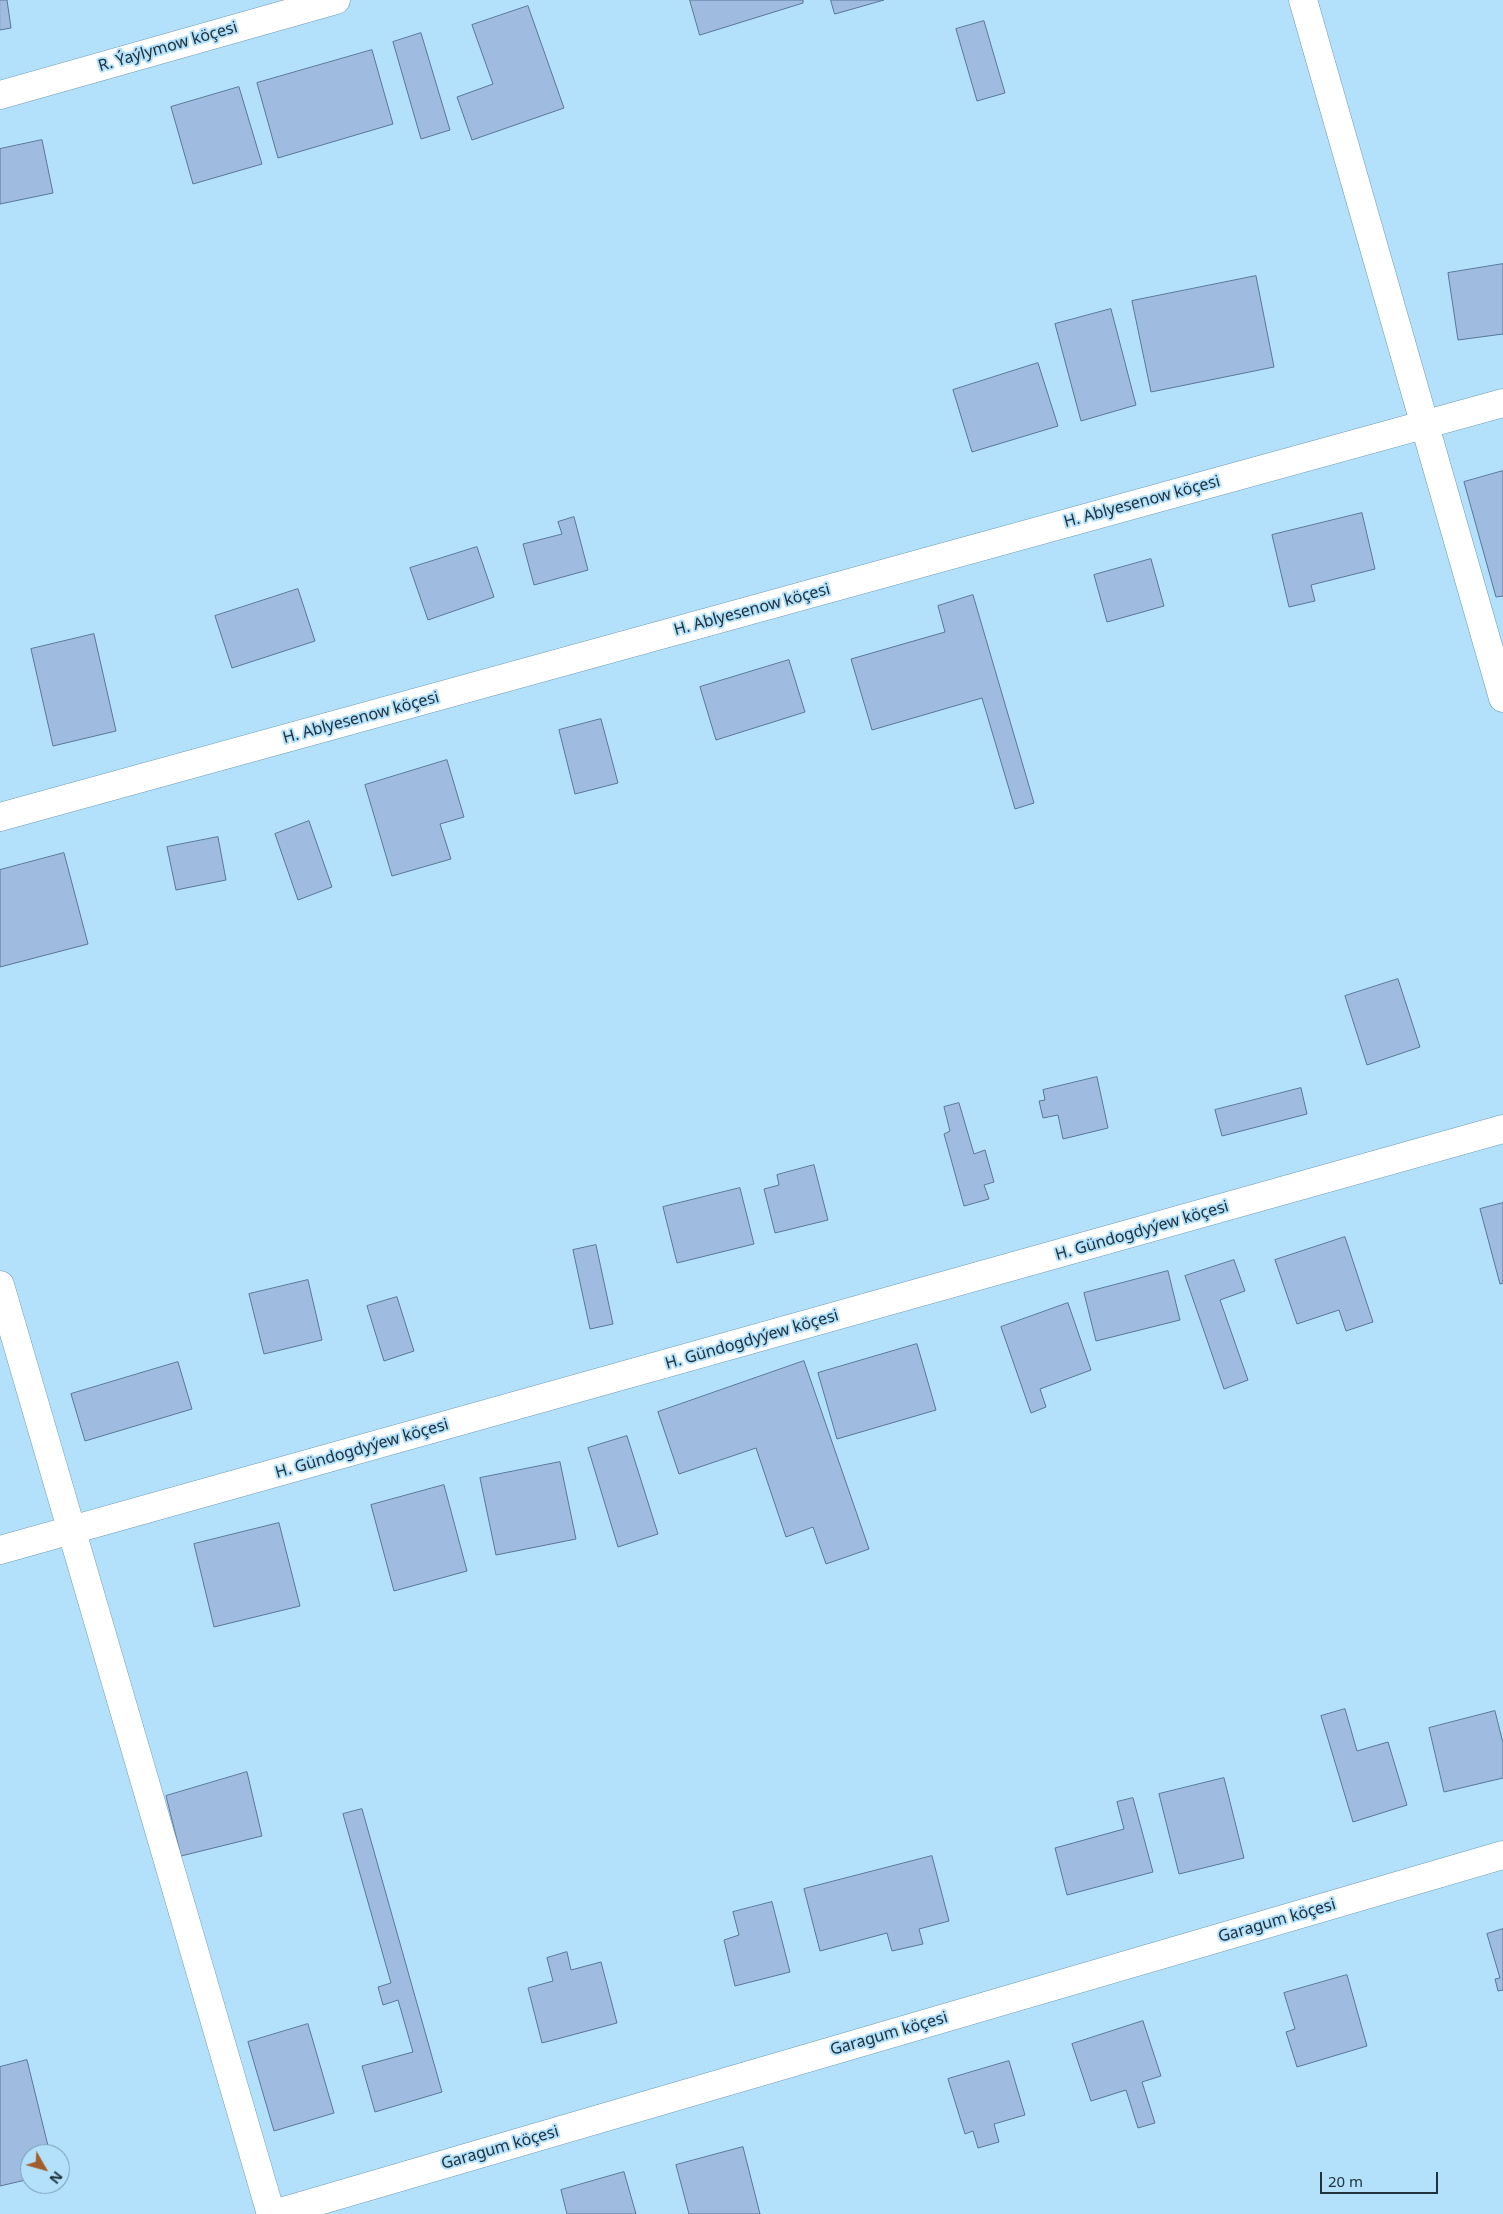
<!DOCTYPE html>
<html>
<head>
<meta charset="utf-8">
<style>
  body { margin:0 }
  #map { position:relative; width:1503px; height:2214px; overflow:hidden; background:#b3e1fc; font-family:"Noto Sans",sans-serif }
  canvas { display:block }
  .north { position:absolute; left:20px; top:2144px; width:50px; height:50px; box-sizing:border-box; background:#b3e1fc; border:1px solid #789baf; border-radius:50%; rotate:128deg; font-size:14px; font-weight:700; line-height:20px; text-align:center; color:#20323c }
  .north::after { content:''; display:block; margin:auto; width:18px; height:22px; background:#a25e2e; clip-path:polygon(50% 0,100% 100%,50% 72%,0 100%) }
  .scale { position:absolute; left:1320px; top:2172px; width:118px; height:22px; box-sizing:border-box; border:2px solid #20323c; border-top:0; padding-left:6px; font-size:15px; line-height:18px; white-space:nowrap; color:#20323c; -webkit-text-stroke:4px #b3e1fc; paint-order:stroke }
</style>
</head>
<body>
<div id="map">
<canvas width="1503" height="2214"></canvas>
<div class="north">N</div>
<div class="scale">20 m</div>
</div>
<script>
const context = document.querySelector('canvas').getContext('2d');
context.lineJoin = 'round';
function paint(path, color) {
  context.fillStyle = color;
  context.fill(path, 'evenodd');
}
function stroke(path, color, width, dash) {
  context.strokeStyle = color;
  context.lineWidth = width;
  context.lineCap = dash ? 'butt' : 'round';
  context.setLineDash(dash || []);
  context.stroke(path);
}
function write(font, color, halo, rows, align = 'center') {
  context.font = font + ' "Noto Sans",sans-serif';
  context.lineWidth = 4;
  context.setLineDash([]);
  context.textBaseline = 'middle';
  context.strokeStyle = halo;
  context.fillStyle = color;
  for (const [text, x, y, turn = 0] of rows) {
    context.save();
    context.translate(x, y);
    context.rotate((+turn || 0) * Math.PI / 180);
    context.textAlign = isNaN(turn) ? turn : align;
    if (halo) context.strokeText(text, 0, 0);
    context.fillText(text, 0, 0);
    context.restore();
  }
}
const building = new Path2D(`
  M0,0h7l4,28 -11,2z
  M690,0h113v3l-103,32z
  M831,0h53l-49,14z
  M528,6l36,102 -92,32 -15,-43 36,-13 -21,-59z
  M984,21l21,72 -28,8 -21,-72z
  M421,33l29,97 -29,9 -28,-97z
  M372,50l21,74 -115,34 -21,-75z
  M239,87l23,77 -69,20 -22,-77z
  M42,140l11,53 -53,11v-55z
  M1503,264v70l-45,6 -10,-67z
  M1256,276l18,91 -123,25 -19,-91z
  M1111,309l25,96 -55,16 -26,-97z
  M1038,363l20,63 -86,26 -19,-62z
  M1503,471v125l-7,1 -32,-115z
  M1362,513l13,56 -64,16 4,16 -26,6 -17,-72z
  M574,517l14,53 -54,15 -11,-41 39,-10 -4,-12z
  M477,547l17,50 -66,23 -18,-52z
  M1151,559l13,47 -57,16 -13,-47z
  M298,589l17,52 -83,27 -17,-52z
  M973,595l61,208 -19,6 -33,-111 -110,32 -21,-71 94,-27 -7,-26z
  M94,634l22,97 -63,15 -22,-97z
  M789,660l16,52 -89,28 -16,-53z
  M601,719l17,64 -43,11 -16,-64z
  M447,760l17,57 -24,7 11,35 -59,17 -27,-91z
  M309,821l23,66 -34,13 -23,-66z
  M218,837l8,43 -50,10 -9,-43z
  M64,853l24,91 -88,23v-97z
  M1398,979l22,68 -53,18 -22,-69z
  M1097,1077l11,51 -45,11 -5,-24 -15,3 -4,-17 6,-1 -2,-10z
  M1301,1088l6,26 -85,22 -7,-26z
  M959,1103l15,51 11,-4 9,32 -10,3 5,14 -25,7 -20,-72 6,-3 -6,-24z
  M814,1165l14,55 -53,13 -11,-44 15,-4 -2,-10z
  M740,1188l14,56 -77,19 -14,-56z
  M1503,1203v80l-3,1 -20,-75z
  M1345,1237l28,85 -27,9 -7,-21 -42,14 -22,-64z
  M596,1245l17,79 -23,5 -17,-79z
  M1234,1260l11,31 -25,9 28,80 -24,9 -39,-113z
  M1168,1271l12,49 -84,21 -12,-48z
  M308,1280l14,60 -58,14 -15,-60z
  M397,1297l17,54 -30,10 -17,-55z
  M1068,1303l23,67 -51,19 6,18 -15,6 -30,-86z
  M917,1344l19,66 -99,29 -19,-66z
  M804,1361l65,188 -43,15 -13,-37 -27,10 -30,-89 -77,26 -21,-62z
  M178,1362l14,47 -107,32 -14,-47z
  M627,1436l31,98 -40,13 -30,-99z
  M560,1462l16,77 -80,16 -16,-77z
  M444,1485l23,86 -73,20 -23,-86z
  M279,1523l21,83 -86,21 -20,-83z
  M1345,1709l12,42 31,-9 19,63 -54,17 -32,-106z
  M1495,1711l8,32v35l-59,14 -15,-64z
  M247,1772l15,64 -81,20 -15,-60z
  M1224,1778l20,80 -65,16 -20,-80z
  M1133,1798l20,74 -86,23 -12,-47 69,-19 -7,-27z
  M362,1809l80,283 -67,20 -13,-46 51,-14 -15,-52 -15,5 -5,-18 13,-4 -48,-169z
  M932,1856l17,65 -30,8 4,15 -31,7 -5,-18 -67,18 -16,-62z
  M772,1902l18,70 -55,14 -11,-46 15,-5 -6,-23z
  M1503,1929v61l-5,1 -3,-12 5,-1 -13,-44z
  M567,1952l4,18 30,-8 16,61 -75,20 -14,-55 25,-7 -6,-23z
  M1347,1975l20,71 -70,21 -11,-35 9,-3 -11,-36z
  M1143,2021l18,55 -19,6 13,41 -17,5 -12,-38 -35,11 -19,-57z
  M308,2024l26,89 -60,18 -26,-89z
  M27,2060l23,94h-20v25l-30,7v-119z
  M1009,2061l16,54 -31,9 5,18 -21,6 -5,-17 -8,3 -17,-55z
  M743,2147l17,67h-71l-13,-49z
  M624,2172l12,42h-69l-6,-24z`);
const minor = new Path2D(`
  M1303,0l200,698
  M0,95l336,-95
  M0,817l1503,-414
  M0,1550l1503,-421
  M274,2214l1229,-359`);
const tertiary = new Path2D(`
  M0,1285l271,929`);
const streetNames = [
  ["R. Ýaýlymow köçesi",168,47,-16],
  ["H. Ablyesenow köçesi",1142,502,-15],
  ["H. Ablyesenow köçesi",752,610,-15],
  ["H. Ablyesenow köçesi",361,718,-15],
  ["H. Gündogdyýew köçesi",1142,1231,-16],
  ["H. Gündogdyýew köçesi",752,1340,-16],
  ["H. Gündogdyýew köçesi",362,1449,-16],
  ["Garagum köçesi",1277,1921,-16],
  ["Garagum köçesi",889,2034,-16],
  ["Garagum köçesi",500,2148,-16]
];
paint(building, '#9fbce0');
stroke(building, '#5a7697', 1);
stroke(minor, '#6e9ab3', 29);
stroke(tertiary, '#6e9ab3', 29);
stroke(minor, '#fff', 28);
stroke(tertiary, '#fff', 28);
write('16px', '#20323c', '#b3e1fc', streetNames);
</script>
</body>
</html>
